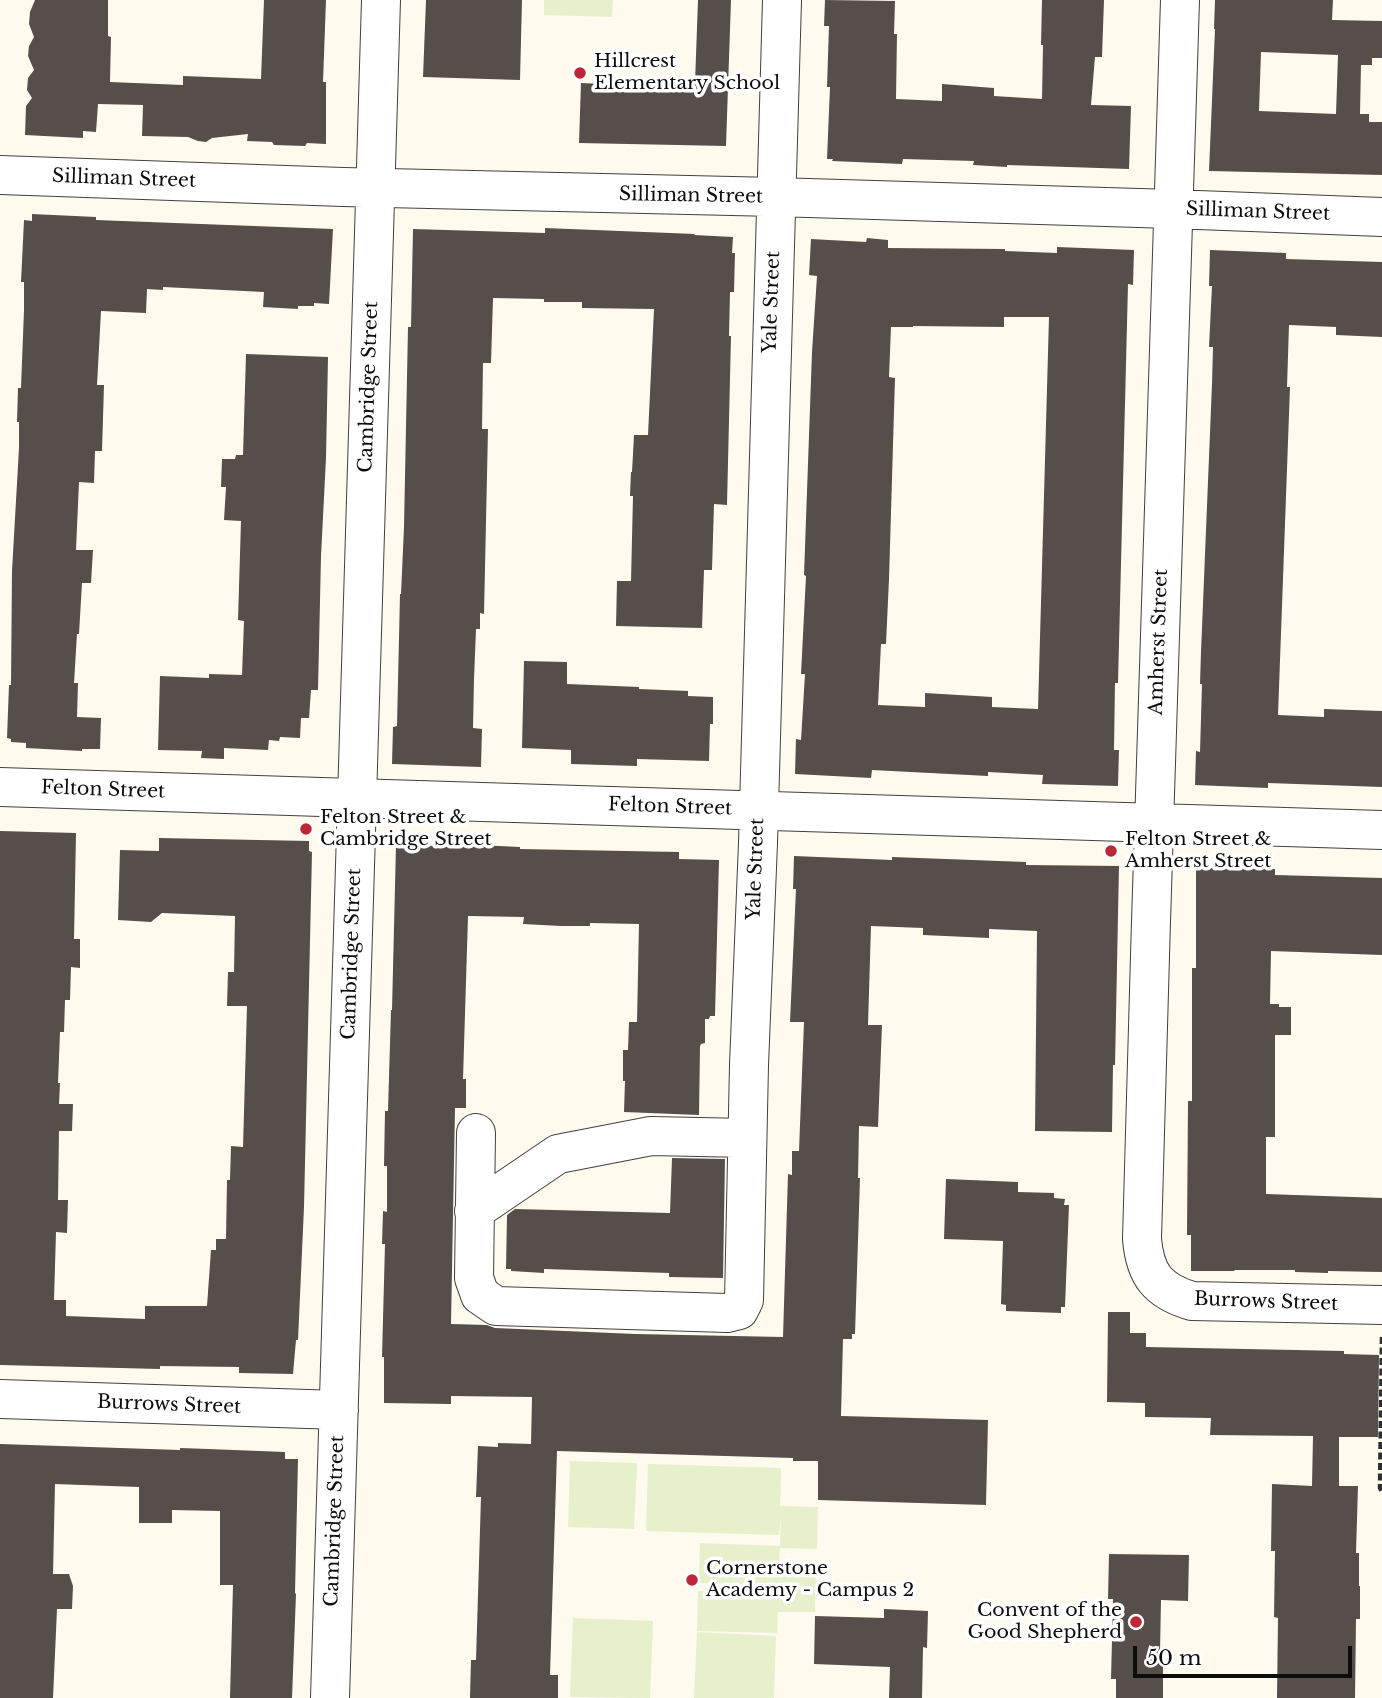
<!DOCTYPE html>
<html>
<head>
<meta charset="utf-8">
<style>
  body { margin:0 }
  #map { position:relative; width:1382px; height:1698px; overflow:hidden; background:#fffaee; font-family:"Libre Baskerville",serif }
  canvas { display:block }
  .scale { position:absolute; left:1133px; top:1646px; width:219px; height:32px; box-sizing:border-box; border:4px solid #0d0d0d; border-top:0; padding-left:9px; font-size:21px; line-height:24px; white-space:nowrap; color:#0d0d0d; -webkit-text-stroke:5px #fff; paint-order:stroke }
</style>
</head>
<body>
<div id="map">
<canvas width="1382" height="1698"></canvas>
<div class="scale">50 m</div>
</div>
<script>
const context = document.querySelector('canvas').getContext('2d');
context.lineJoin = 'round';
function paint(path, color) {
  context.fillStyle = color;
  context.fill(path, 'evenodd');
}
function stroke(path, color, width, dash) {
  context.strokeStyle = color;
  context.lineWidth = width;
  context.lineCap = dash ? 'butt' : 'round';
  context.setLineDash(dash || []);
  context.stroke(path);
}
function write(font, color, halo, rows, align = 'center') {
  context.font = font + ' "Libre Baskerville",serif';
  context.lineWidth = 7;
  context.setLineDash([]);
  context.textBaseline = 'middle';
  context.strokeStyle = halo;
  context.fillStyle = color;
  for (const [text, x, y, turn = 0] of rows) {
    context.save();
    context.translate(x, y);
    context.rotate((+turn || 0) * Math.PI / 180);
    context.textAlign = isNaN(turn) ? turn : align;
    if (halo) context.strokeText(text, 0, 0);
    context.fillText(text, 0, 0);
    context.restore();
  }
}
const pitch = new Path2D(`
  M544,0h69l-1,17 -68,-2z
  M570,1461l67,2 -3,66 -66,-2z
  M648,1464l133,4 -1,38 38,1 -1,42 -37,-1 -1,21 37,2 -1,41h-37l-1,21 -80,-2 1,-40 81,2v-8l-80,-2 1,-40 80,3 1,-31 -2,20 -133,-4z
  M573,1618l80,3 -3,77 -80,-1z
  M697,1632l79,4 -2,62h-80z`);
const building = new Path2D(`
  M35,0h73v36l3,1 -1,45 73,3v-9l78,3 3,-79h62l-3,82h3v62l-19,-1 -2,3 -31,-1 -2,-3 -25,-1 1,-7 -36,4 -6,4 -8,-1 -10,-4 -46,-1 1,-31 -45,-1 -2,28 -13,-1v7l-58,-3 1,-29 6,-8 -5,-8 1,-12 6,-8 -6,-14 1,-10 5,-9 -5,-13 1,-12z
  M426,0h96l-2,80 -97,-3z
  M698,0h33l-5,146 -147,-3 2,-60 21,1v-4l93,3z
  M825,0l70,1 -1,33h3l-1,65 46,2v-17l52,4v8l48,3 1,-54h-2l1,-45h62l-2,57h-7l-4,48 40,1 -2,63 -122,-4v2l-34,-2 1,-4 -71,-2 -1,5 -70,-3 1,-2h-6l3,-72h-3l2,-61h-5z
  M1215,0h118l-1,20 50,1v37h-10v7h-11l-1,49h9v8h13v53l-173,-4 6,-142h-1zM1261,52l77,3 -2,59 -77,-3z
  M32,214l64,3v3l237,9 -4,75 -15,-1v3h-16v3l-35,-2 1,-15 -101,-5v3l-16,-1 -1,24 -45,-2 -4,74h7l-2,66h-7l-1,32 -15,-1 -3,68h17l-2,33h-9l-3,51h-2l-3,49h4l-1,34 24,1 -1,31h-18v2l-56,-3v-5l-15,-1v-3l-4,-1 2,-53h2l1,-114 7,-123v-26h-2l1,-34h3l3,-78v-28h-3l3,-62 8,1z
  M545,228l150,6 -1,1 39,2 -1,16h3l-1,39h-4l-1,44h2l-4,169 -13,-1 -2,66h-8l-2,58 -86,-2 1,-45h14l2,-85h-3l1,-24h1l2,-37h14l6,-126 -72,-1v-6h-38v-3l-51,-1 -2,65h-8l-1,66h6l-4,185 -4,-1v16h-4l-2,50 -1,49 9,1 -1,38 -89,-3 1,-37 4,-1 3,-132h1l3,-67 4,-200h3l2,-98 132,4z
  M867,238l21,2v8l117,1v2l52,2v-6l77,3 -1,35 -5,-1 -10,399h-3l-1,67h5l-1,36 -76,-2 1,-9 -55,-3v4l-116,-6 -1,8 -76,-4 1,-35 5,1 4,-66h-4l5,-98 -2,-1 8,-223 5,-76 -8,-1 2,-36 55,3zM1004,317h45l-11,392 -46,-2v-10l-67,-4v14l-47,-2 3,-61h5l3,-65 6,-201 -6,-1 2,-50h22v-1l91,1z
  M1210,250l76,3v6l96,3v75l-46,-2v-8l-47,-2 -2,62h3l-12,328 46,2v-8l58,2v76l-114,-4v5l-73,-3 1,-34 4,1 2,-68h-2l1,-32 11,-268 1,-37h-4l3,-61h-3z
  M246,354l82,3 -2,101 -5,98 -3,134h-7l-2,28h-8l-1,20 -20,-1 -1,4 -10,-1 -1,10 -44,-2v11l-23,-1 1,-7 -44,-1 2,-74 49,2v-4l33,1 2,-54 -6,-1 3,-99 -17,-1 2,-33h-5l1,-28h13l1,-4h7z
  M524,661l43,1v22l72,3v2l49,2v5l25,1v27h-3l-1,37 -72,-2v7l-66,-2v-14l-49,-2z
  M0,831l76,2 -2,106h6v29l-9,-1 -1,33h-5l-1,32h-4l-2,51h2l-1,21h14l-1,27h-13l-1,69h10l-1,33 -11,-1 -2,68h12v16l79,3v-13h62l4,-56h5v-11h10l1,-59h3l1,-34 12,1 4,-141h-20l1,-34h6l1,-56 -73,-3 -11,9 -33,-2 2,-70 39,1v-13l150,3v10l3,1 -8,355 -6,133h-2l-3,34 -54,-1v-6l-79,-1v3l-160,-4z
  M438,841l40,1v3l42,2v2l159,3v7l40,1 -4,156h-5l-1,3h-4v24l-4,1 -1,2 -1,69 -75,-3 1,-31h-2v-31h5l1,-28h8l2,-98 -49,-1v3h-29l-38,-2 1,-7 -56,-1 -5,163h3v29h-11l-4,216 36,1 8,3 140,6 148,3 5,-163 4,1v-24h7l5,-129h-14l6,-133h-3l1,-33 98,4v-3l134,5v3l93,1 -4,199h-2l-1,67 -77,-1 2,-200 -48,-2v9l-66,-3v-7l-52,-2 -3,99h14l-4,102 -19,-1 -1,52h2l-5,156h-3v5h-9l-2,77 147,4 -2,85 -168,-5v-39h-25v-3l-236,-7 -7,224h8v23h-88l1,-38h5l5,-163h-5l2,-51 20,1v-4l33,1 1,-47 -81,-1v8l-67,-1v-46h-2l3,-113h-3l1,-33 4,1v-46h-3l1,-55h3l3,-101h1l4,-165 41,1z
  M1196,868l79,1v6l107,3v77l-111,-4 -1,53h9v3h12v28h-16v102h-9v57l116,4v74l-54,-1v2l-33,-1v-2h-61l1,1h-44v-36h-4l1,-134h4v-133h4z
  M672,1158l53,1 -2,119 -54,-1v-4l-125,-4v4l-33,-2v-2h-5l1,-54 8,-6 155,4z
  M946,1179l72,3v10l36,1v5l11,1 -1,6h5l-4,102h-4v6l-55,-2v-6l-5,-1 2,-63 -59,-2z
  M1108,1312h22v21h16v14l198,4v3l35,1 -1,82h-39v49h19l-2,67h3v33h1v33h-4l-1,79h-78l1,-80 -4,-1 1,-66h-4l1,-67 40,2 1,-50 -103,-1 1,-17 -66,-1v-14l-38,-1z
  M0,1444l180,6v-2l28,1 77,3v7h13l-3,134 1,1 -4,104h-62l3,-113h-13v-74l-48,-1v13h-33v-36l-84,-3 -2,90h16l4,12 -1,23h-15l-4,89h-53z
  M1109,1554l80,1 -1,46 -27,-1 -1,52h3v46h-47v-19h-5l2,-80h-5z
  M884,1609l44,2 -1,37 -4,-1 -1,51h-33l1,-31 -76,-3 1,-48 69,2z`);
const path = new Path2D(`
  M1382,1337l-2,151 2,4`);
const minor = new Path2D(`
  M1180,0c-16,413 -26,826 -38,1239 3,36 16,52 50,62l190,4
  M0,175l343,12 432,10 397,12 210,8
  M0,787l1382,43
  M476,1133l-2,145 6,17 16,11 231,7 12,-3 5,-10 5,-235 9,-222 24,-843
  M474,1211l84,-57 93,-18 96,2
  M0,1399l339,11
  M330,1698l51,-1698`);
const markers = [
  [580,73,7,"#bc2639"],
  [306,829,7,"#bc2639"],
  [1111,851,7,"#bc2639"],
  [692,1580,7,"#bc2639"],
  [1136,1622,7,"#bc2639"]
];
const poiNames = [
  ["Hillcrest",594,62],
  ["Elementary School",594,84],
  ["Felton Street &",320,818],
  ["Cambridge Street",320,840],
  ["Felton Street &",1125,840],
  ["Amherst Street",1125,862],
  ["Cornerstone",706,1569],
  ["Academy - Campus 2",706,1591],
  ["Convent of the",1122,1611,"right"],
  ["Good Shepherd",1122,1633,"right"]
];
const streetNames = [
  ["Silliman Street",124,179,2],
  ["Silliman Street",691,196,1],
  ["Silliman Street",1258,212,2],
  ["Yale Street",772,302,-88],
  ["Cambridge Street",369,387,-88],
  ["Amherst Street",1159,642,-88],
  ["Felton Street",103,790,2],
  ["Felton Street",670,807,2],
  ["Yale Street",756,869,-88],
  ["Cambridge Street",352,954,-88],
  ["Burrows Street",1266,1302,2],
  ["Burrows Street",169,1405,2],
  ["Cambridge Street",335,1521,-88]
];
paint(pitch, '#e6f0ca');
paint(building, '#564e4a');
stroke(minor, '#404040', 40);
stroke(path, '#2f2f2f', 4.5, [7, 3.5]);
stroke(minor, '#fff', 38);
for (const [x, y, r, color] of markers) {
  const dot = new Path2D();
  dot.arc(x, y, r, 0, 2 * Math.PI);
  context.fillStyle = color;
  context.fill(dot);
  stroke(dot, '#fff', 2.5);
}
write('19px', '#0d0d0d', '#fff', poiNames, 'left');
write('19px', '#0d0d0d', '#fff', streetNames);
</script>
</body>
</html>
